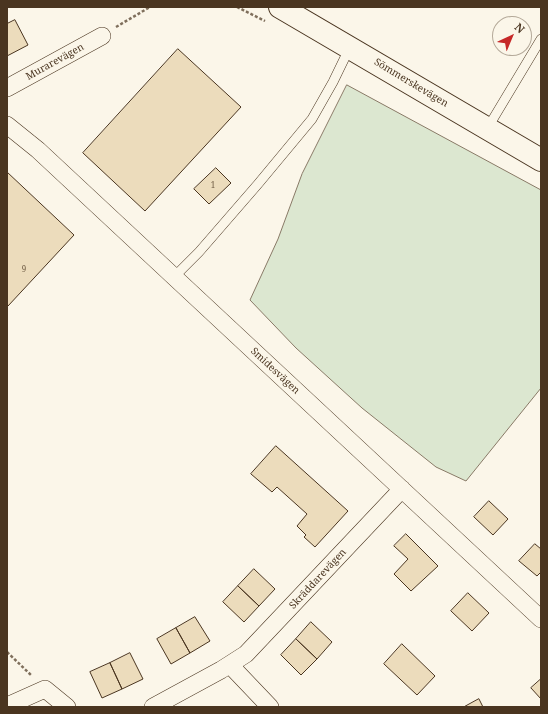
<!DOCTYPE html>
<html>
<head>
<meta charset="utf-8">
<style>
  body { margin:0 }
  #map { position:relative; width:548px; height:714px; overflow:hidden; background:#fbf6e9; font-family:"Noto Serif",serif }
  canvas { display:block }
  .frame { position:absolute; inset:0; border:8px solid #4a3520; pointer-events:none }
  .north { position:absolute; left:492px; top:16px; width:40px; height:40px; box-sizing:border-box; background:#fbf6e9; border:1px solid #b4a999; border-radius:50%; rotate:44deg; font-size:11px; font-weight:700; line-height:16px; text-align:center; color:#4a3520 }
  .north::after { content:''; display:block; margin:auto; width:14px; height:18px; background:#c62828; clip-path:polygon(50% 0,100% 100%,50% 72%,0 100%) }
</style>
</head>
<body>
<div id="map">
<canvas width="548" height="714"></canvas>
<div class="frame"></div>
<div class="north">N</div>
</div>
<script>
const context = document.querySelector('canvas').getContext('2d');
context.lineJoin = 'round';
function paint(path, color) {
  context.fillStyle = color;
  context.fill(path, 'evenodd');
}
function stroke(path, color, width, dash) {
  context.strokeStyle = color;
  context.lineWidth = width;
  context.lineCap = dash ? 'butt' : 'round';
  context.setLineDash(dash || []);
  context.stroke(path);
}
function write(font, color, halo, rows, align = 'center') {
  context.font = font + ' "Noto Serif",serif';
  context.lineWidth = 3;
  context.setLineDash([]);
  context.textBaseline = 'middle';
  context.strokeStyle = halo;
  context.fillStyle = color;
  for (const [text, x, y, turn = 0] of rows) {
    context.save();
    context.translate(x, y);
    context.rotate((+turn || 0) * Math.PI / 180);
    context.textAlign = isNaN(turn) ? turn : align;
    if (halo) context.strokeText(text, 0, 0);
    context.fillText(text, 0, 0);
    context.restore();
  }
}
const green = new Path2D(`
  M347,85l194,105v198l-75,93 -30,-14 -74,-59 -66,-60 -46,-48 28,-61 24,-65z`);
const building = new Path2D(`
  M15,20l13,25 -21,11v-32z
  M178,49l63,58 -96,104 -62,-58z
  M216,168l15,15 -22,21 -15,-15z
  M7,172l67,63 -66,71 -1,-2z
  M276,446l72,65 -33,36 -11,-10 2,-2 -9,-9 10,-12 -30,-27 -5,5 -21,-18z
  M489,501l19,18 -15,16 -19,-18z
  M406,534l32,32 -27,25 -17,-17 14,-15 -14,-13z
  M535,544l6,5v23l-4,4 -18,-15z
  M254,569l21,20 -16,17 -21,-20z
  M238,586l21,20 -15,16 -21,-20z
  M468,593l21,20 -17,18 -21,-20z
  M195,617l15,24 -20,12 -14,-25z
  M311,622l21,20 -15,17 -21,-20z
  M176,628l14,25 -19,11 -14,-25z
  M296,639l21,20 -16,16 -20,-20z
  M402,644l33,32 -18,19 -33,-31z
  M130,653l13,26 -21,10 -12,-26z
  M110,663l12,26 -20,9 -12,-26z
  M541,679v20l-10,-11z
  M479,699l4,8h-19z`);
const path = new Path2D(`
  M237,7l28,14
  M116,27l34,-20
  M7,652l24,23`);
const lane = new Path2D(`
  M487,129l54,-90
  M174,277l25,-25 59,-68 54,-65 21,-37 17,-35`);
const street = new Path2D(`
  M7,88l95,-52
  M7,125l31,25 503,469
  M230,665l40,42
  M7,706l38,-17 22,18
  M153,707l68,-37 25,-16 156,-165`);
const secondary = new Path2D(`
  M280,7l261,153`);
const numberNames = [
  ["1",213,186],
  ["9",24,270]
];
const streetNames = [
  ["Murarevägen",55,62,-29],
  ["Sömmerskevägen",411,83,31],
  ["Smidesvägen",275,371,43],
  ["Skräddarevägen",318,579,-47]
];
paint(green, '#dce7d0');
stroke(green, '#887966', 1);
paint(building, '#ecdcbc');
stroke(building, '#4a3520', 1);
stroke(lane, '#4a3520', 10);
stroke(street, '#4a3520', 18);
stroke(secondary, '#4a3520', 24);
stroke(path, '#7f6f5c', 2.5, [3, 2]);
stroke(lane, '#fbf6e9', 9);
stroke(street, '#fbf6e9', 17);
stroke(secondary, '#fbf6e9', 22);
write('8px', '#725f47', null, numberNames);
write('10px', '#4a3520', '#fbf6e9', streetNames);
</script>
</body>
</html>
